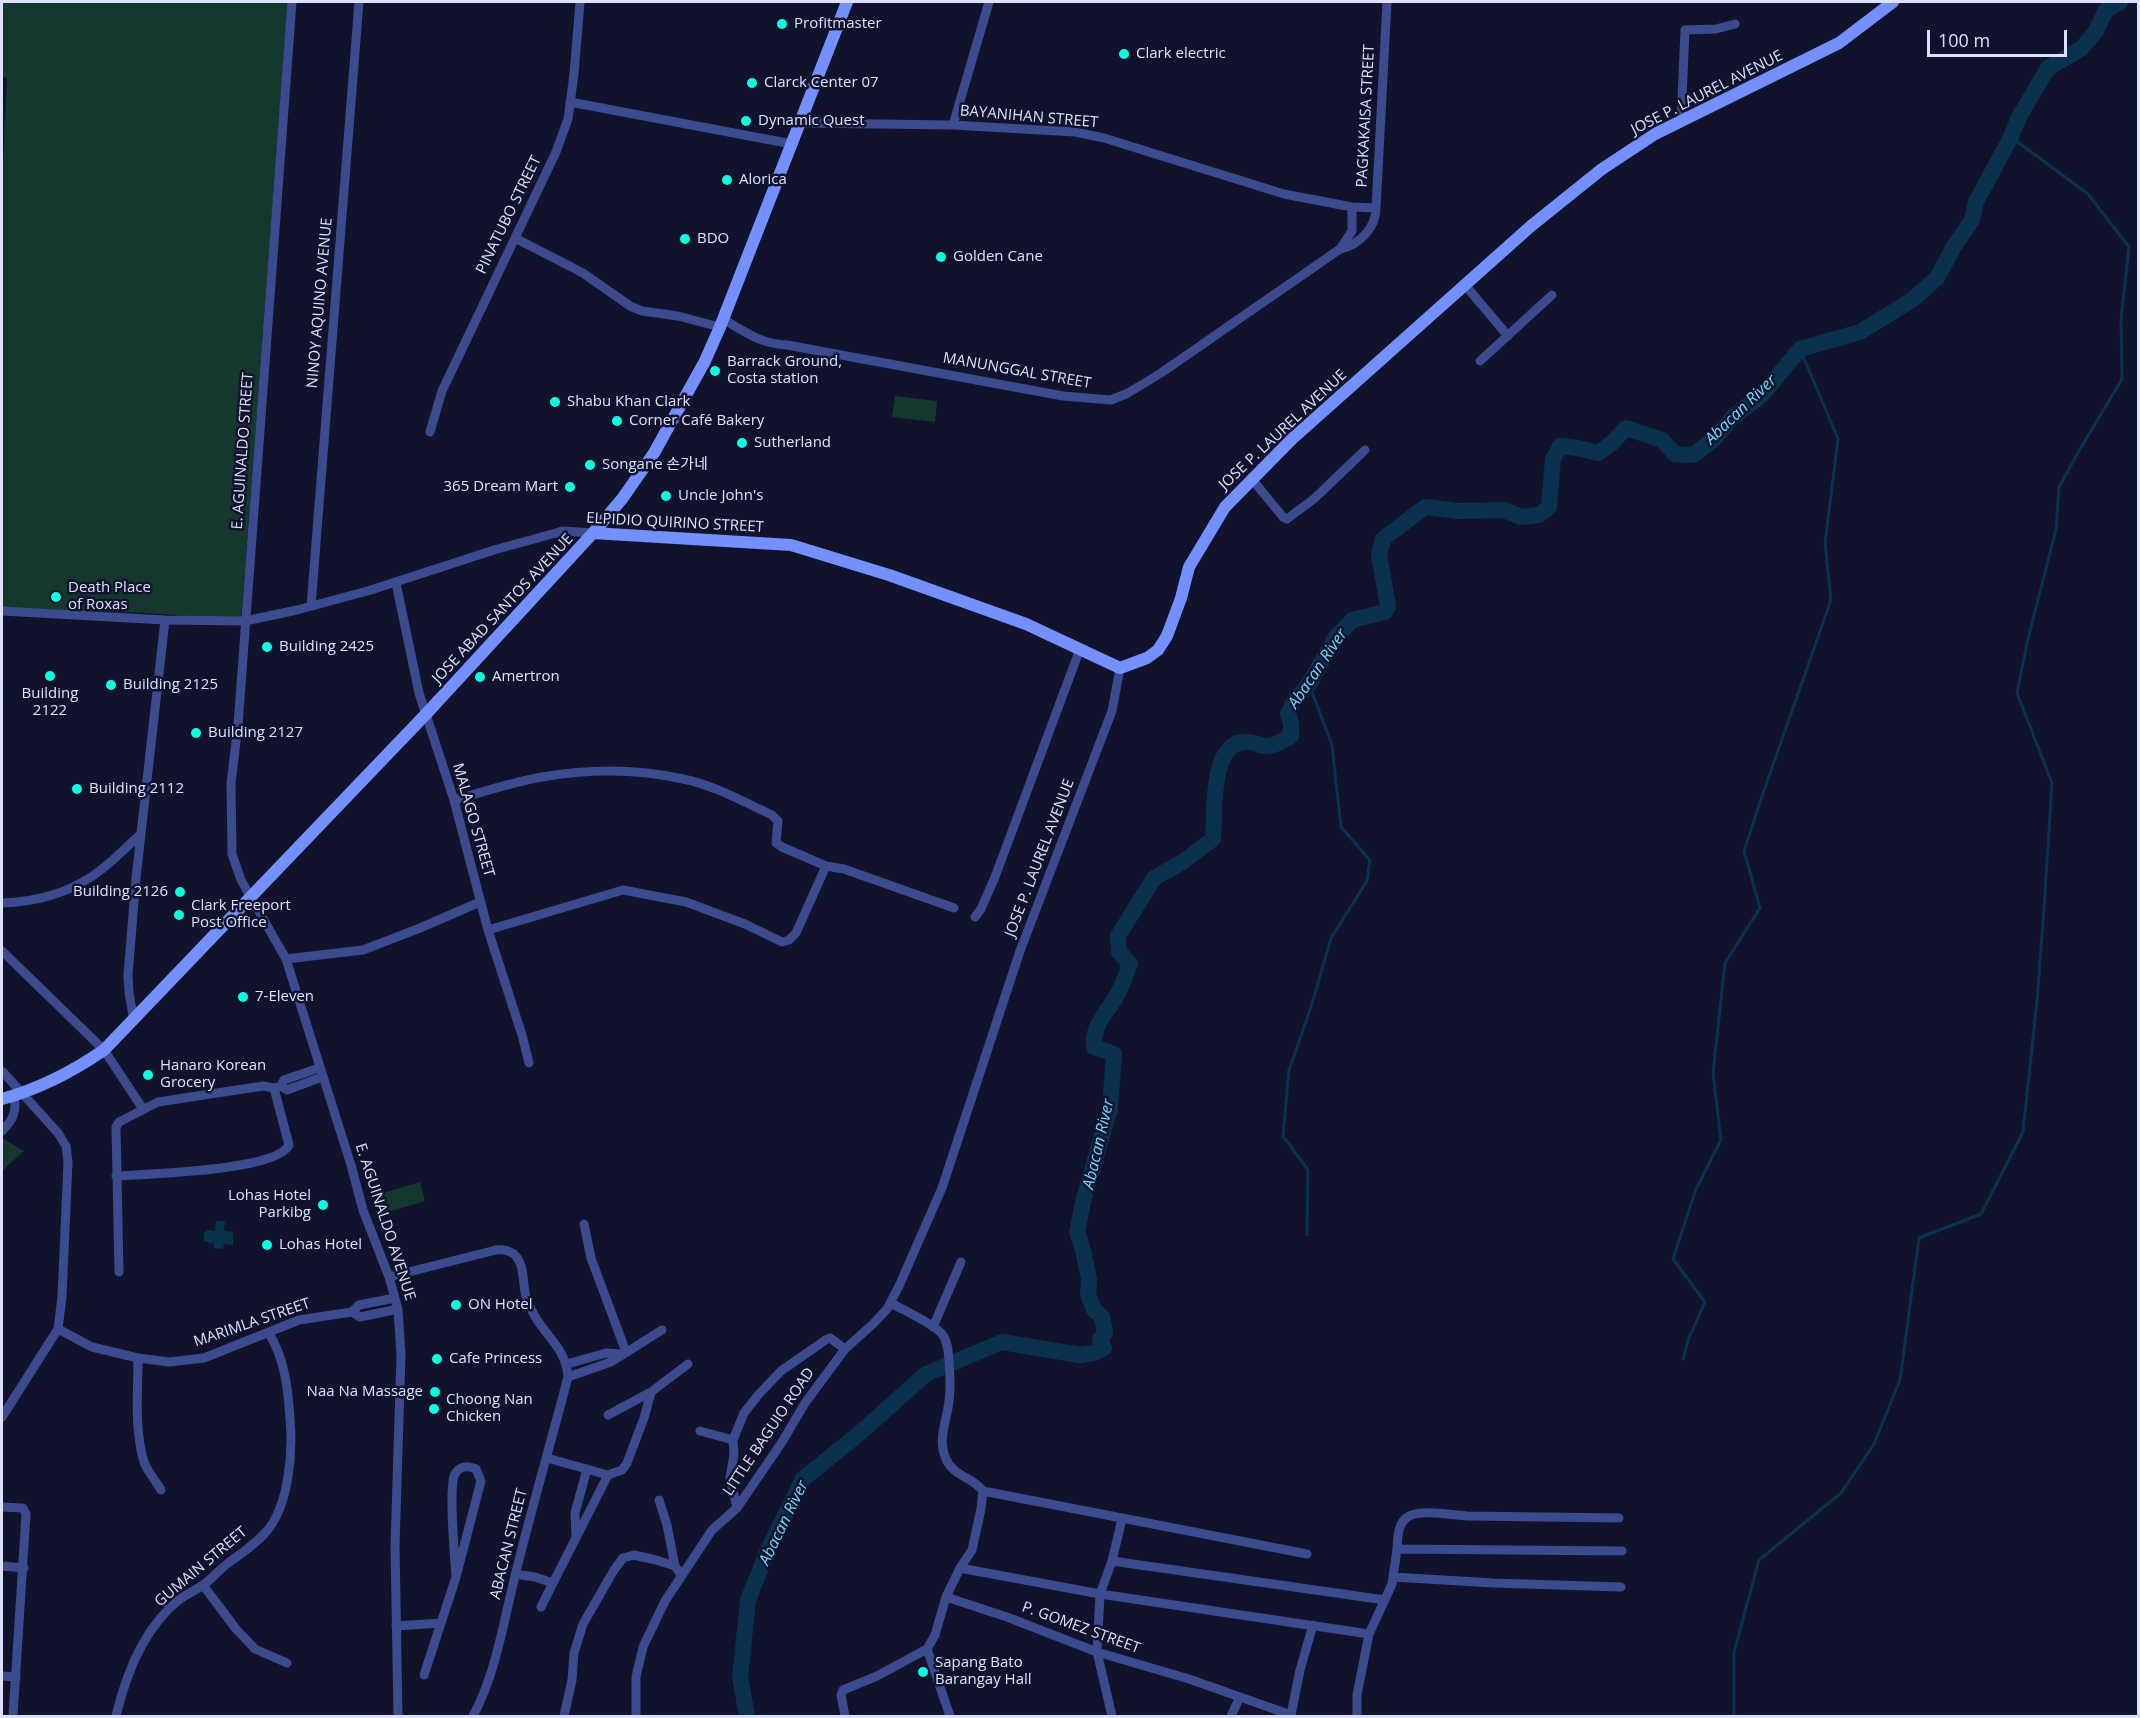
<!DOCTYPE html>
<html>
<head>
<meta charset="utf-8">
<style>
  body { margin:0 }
  #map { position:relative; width:2140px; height:1718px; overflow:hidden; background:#11132d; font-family:"Open Sans",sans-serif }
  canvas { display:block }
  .frame { position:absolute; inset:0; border:3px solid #dde1ff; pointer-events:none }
  .scale { position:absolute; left:1927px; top:30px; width:140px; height:27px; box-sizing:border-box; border:3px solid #dde1ff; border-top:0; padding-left:8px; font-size:18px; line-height:21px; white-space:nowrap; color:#dde1ff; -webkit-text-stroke:4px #11132d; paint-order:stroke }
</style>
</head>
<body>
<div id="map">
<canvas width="2140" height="1718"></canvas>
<div class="frame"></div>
<div class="scale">100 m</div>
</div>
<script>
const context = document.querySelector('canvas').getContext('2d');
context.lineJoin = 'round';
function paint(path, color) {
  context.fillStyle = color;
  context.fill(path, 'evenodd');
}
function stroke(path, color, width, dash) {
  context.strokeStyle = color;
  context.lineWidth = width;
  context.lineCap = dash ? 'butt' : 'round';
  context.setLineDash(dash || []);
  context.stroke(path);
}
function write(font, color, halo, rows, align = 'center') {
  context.font = font + ' "Open Sans","Noto Sans KR",sans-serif';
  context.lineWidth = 5;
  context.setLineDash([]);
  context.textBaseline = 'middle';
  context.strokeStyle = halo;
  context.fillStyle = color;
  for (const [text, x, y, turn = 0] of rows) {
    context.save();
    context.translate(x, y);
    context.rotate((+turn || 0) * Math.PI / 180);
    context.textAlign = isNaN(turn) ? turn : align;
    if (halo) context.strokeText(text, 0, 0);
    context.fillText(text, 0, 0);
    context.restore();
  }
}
const green = new Path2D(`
  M2,2h286l-47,618 -92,-7 -147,-5v-427l5,-103 -5,-1z
  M895,396l42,5 -2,21 -43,-5z
  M2,1138l22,13 -22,20z
  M420,1182l5,19 -37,11 -5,-19z`);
const water = new Path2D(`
  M216,1221h9l-1,10 9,1v13l-9,-1 -1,5 -9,-1v-4l-10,-3v-8l4,-3 7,1z`);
const stream = new Path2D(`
  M1307,1235l1,-65 -25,-34 6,-66 23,-66 19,-66 36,-57 3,-21 -29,-33 -9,-82 -23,-61
  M1683,1359l6,-21 16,-36 -32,-43 23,-70 25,-49 -8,-67 12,-110 35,-55 -16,-57 17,-52 70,-199 -6,-57 13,-104 -38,-90
  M1734,1716v-64l25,-92 82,-67 33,-49 26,-64 19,-142 62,-24 42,-82 14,-131 7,-92 8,-126 -35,-90 11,-54 28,-110 3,-42 21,-38 42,-70 -1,-60 8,-72 -41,-53 -77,-57`);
const river = new Path2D(`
  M747,1716l-7,-39 8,-77 20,-50 35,-71 58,-47 65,-58 76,-32 78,13 14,-2 10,-5 -4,-9 5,-6 -3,-16 -8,-7 -6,-16 1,-15 -6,-29 -6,-18 7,-34 26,-90 4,-54 -20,-7c-3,-20 14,-36 23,-52 6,-10 9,-21 13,-31l-11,-12 -1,-16 36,-58 30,-17 29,-22c2,-25 -3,-92 29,-97 9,-2 15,3 23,4 9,1 18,-6 26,-10v-13l-3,-9 6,-13 15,-17 27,-47 16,-17 33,-8 3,-6 -9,-51 4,-16 42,-32 33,4 46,-1 17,7 18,-2 10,-8 4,-48 7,-13 18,2 20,5 14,-10 14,-15 36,12 13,14 18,1 20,-15 21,-24 28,-21 38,-46 60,-17 52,-32 25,-22 16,-30 19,-28 4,-18 35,-65 8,-20 29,-49 34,-20 14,-17 10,-21 14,-8`);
const street = new Path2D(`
  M292,2l-54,723 -7,58 1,71 9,26 45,79 65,206 12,45 26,67 9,32 3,46 -6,191 3,170
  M570,102l222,42
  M1681,121l4,-91 31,-1 19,-5
  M801,123l152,2 122,7 29,6 180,56 68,13 24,1 11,-206
  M953,125l36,-123
  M515,238l68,35 47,33 12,5 36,5 42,11
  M1340,249c19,-4 36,-21 36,-41
  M1465,285l43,51
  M723,319c22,13 38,25 64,26l276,51 48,4 17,-7 33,-20 179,-124 12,-18v-24
  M1480,361l72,-66
  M430,432l12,-41 114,-239 12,-33 6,-45 6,-72
  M1251,478l32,39 4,2 28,-21 50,-48
  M396,583l23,110 35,107 34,130 34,105 7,28
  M311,606l48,-604
  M2,611l163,9 80,1 52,-11 74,-20 123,-40 62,-17 6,-2 31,2
  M454,800c29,-8 59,-18 88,-23 46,-8 96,-8 141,2 31,6 61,23 89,36l6,6 -2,22 6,4 44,19 -30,67 -7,7 -7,2 -37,-18 -59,-22 -63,-12 -135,40
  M826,866l18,3 110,39
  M2,903c31,-1 63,-9 89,-26 18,-11 34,-29 50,-43
  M975,917l6,-8 14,-32 85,-228
  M2,951l102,99 39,59
  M286,959l77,-9 57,-22 60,-26
  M134,1021l-5,-28 -1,-18 8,-97 29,-258
  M2,1071l56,62 8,13 2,16 -6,135 -4,32 -56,88
  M281,1086l6,4 35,-13
  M274,1088l7,-2 3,-6 35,-12
  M2,1131c11,-11 15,-19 12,-35
  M116,1176c30,-2 161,-5 173,-31l-15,-57 -11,-2 -105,16 -39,20 -3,5 3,145
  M584,1224l7,34 35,94
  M389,1277l107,-27c6,-1 12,0 18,4 13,12 7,35 14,49 4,7 7,15 12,21 13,19 26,28 28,53 -17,65 -36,130 -52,195 -12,47 -20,102 -43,144
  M891,1303c12,7 43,21 51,31 6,7 6,17 7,26 1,14 2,27 0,41 -2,20 -12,38 -3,58 7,17 27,18 37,32l-2,18 -9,41 -12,18 -14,29 -11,38 -8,14
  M352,1312l8,5 38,-8
  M933,1327l28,-65
  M58,1329l34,18 46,11 31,4 35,-4 95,-38 53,-8 7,-7 36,-7
  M138,1358c0,33 -4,71 6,104 3,9 12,19 17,28
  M567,1364l39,-11 16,1
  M568,1377l43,-15 51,-32
  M608,1415l43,-23
  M700,1431l33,9
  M547,1458l61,17 14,-5 5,-7 17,-45 7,-26 37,-28
  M983,1491l324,63
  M659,1500l8,25 8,41
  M2,1507l21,1 3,6 -13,202
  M737,1508l-7,-30 4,-24 -1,-14 11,-27 15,-19 22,-23 46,-32 3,-1 15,11
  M576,1537l-1,-24 12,-44
  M1397,1549c1,-12 0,-26 12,-33 13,-7 43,-1 58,0 51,1 101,1 152,2
  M1112,1561l273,39
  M2,1566l22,2
  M960,1568l140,26 269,40
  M515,1574l20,3 18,6 55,-108
  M1393,1577l100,6 128,4
  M203,1585l33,44 19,20 32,14
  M946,1597l61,20 90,35 92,27 102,36 1,1
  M541,1607l12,-24
  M396,1626l45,-3
  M927,1649l23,67
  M424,1675l32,-98 25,-96 -5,-12c-7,-3 -16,-4 -21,5 -7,12 0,85 1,103
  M2,1676l14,1
  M1291,1715l9,-45 13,-45
  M116,1716c10,-42 28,-89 64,-117 7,-5 16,-9 23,-14 9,-6 16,-15 24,-21 13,-10 28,-19 39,-32 23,-26 27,-80 24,-113 -2,-30 -5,-61 -22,-87
  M564,1716l8,-36 2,-27 9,-29 31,-54 9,-12 11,-3 22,5 19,6 6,9
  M636,1716v-39l7,-30 22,-46 47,-71 25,-22 45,-66 23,-39 40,-54 28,-25 14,-15 12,-23 43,-98 78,-237 92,-240 8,-43
  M845,1716l-4,-21 2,-5 34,-14 50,-27
  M1112,1716l-15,-64 3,-58 12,-33 10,-42
  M1231,1716l9,-19
  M1357,1716v-21l12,-61 23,-50 5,-35 225,2`);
const secondary = new Path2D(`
  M593,533l198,12 98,30 137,49 94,44 27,-10 11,-8 9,-14 14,-38 8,-31 36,-60 67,-68 239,-213 71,-57 53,-35 184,-91 54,-41
  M2,1099c37,-10 70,-27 102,-49l323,-337 166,-180 29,-34 32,-46 51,-92 15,-34 127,-325`);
const markers = [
  [782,24,6,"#09ffe0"],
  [1124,54,6,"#09ffe0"],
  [752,83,6,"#09ffe0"],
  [746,121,6,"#09ffe0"],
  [727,180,6,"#09ffe0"],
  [685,239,6,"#09ffe0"],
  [941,257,6,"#09ffe0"],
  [715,371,6,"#09ffe0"],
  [555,402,6,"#09ffe0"],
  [617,421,6,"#09ffe0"],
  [742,443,6,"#09ffe0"],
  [590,465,6,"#09ffe0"],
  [570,487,6,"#09ffe0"],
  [666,496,6,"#09ffe0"],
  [56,597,6,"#09ffe0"],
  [267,647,6,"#09ffe0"],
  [50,676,6,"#09ffe0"],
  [480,677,6,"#09ffe0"],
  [111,685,6,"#09ffe0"],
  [196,733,6,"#09ffe0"],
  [77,789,6,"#09ffe0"],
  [180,892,6,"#09ffe0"],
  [179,915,6,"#09ffe0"],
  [243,997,6,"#09ffe0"],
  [148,1075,6,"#09ffe0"],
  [323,1205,6,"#09ffe0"],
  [267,1245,6,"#09ffe0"],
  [456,1305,6,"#09ffe0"],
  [437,1359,6,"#09ffe0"],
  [435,1392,6,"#09ffe0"],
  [434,1409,6,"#09ffe0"],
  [923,1672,6,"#09ffe0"]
];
const poiNames = [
  ["Profitmaster",794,24],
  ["Clark electric",1136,54],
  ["Clarck Center 07",764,83],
  ["Dynamic Quest",758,121],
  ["Alorica",739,180],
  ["BDO",697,239],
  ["Golden Cane",953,257],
  ["Barrack Ground,",727,362],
  ["Costa station",727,379],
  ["Shabu Khan Clark",567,402],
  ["Corner Café Bakery",629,421],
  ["Sutherland",754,443],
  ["Songane 손가네",602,465],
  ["365 Dream Mart",558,487,"right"],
  ["Uncle John's",678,496],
  ["Death Place",68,588],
  ["of Roxas",68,605],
  ["Building 2425",279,647],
  ["Amertron",492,677],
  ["Building 2125",123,685],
  ["Building",50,694,"center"],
  ["2122",50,711,"center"],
  ["Building 2127",208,733],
  ["Building 2112",89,789],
  ["Building 2126",168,892,"right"],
  ["Clark Freeport",191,906],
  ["Post Office",191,923],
  ["7-Eleven",255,997],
  ["Hanaro Korean",160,1066],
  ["Grocery",160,1083],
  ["Lohas Hotel",311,1196,"right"],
  ["Parkibg",311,1213,"right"],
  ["Lohas Hotel",279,1245],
  ["ON Hotel",468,1305],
  ["Cafe Princess",449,1359],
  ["Naa Na Massage",423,1392,"right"],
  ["Choong Nan",446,1400],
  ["Chicken",446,1417],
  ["Sapang Bato",935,1663],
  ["Barangay Hall",935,1680]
];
const streetNames = [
  ["JOSE P. LAUREL AVENUE",1707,93,-27],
  ["PAGKAKAISA STREET",1366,116,-87],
  ["BAYANIHAN STREET",1029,117,5],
  ["PINATUBO STREET",509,215,-64],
  ["NINOY AQUINO AVENUE",320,303,-85],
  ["MANUNGGAL STREET",1017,371,10],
  ["JOSE P. LAUREL AVENUE",1283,430,-43],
  ["E. AGUINALDO STREET",243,451,-86],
  ["ELPIDIO QUIRINO STREET",675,523,3],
  ["JOSE ABAD SANTOS AVENUE",503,609,-47],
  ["MALAGO STREET",473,820,74],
  ["JOSE P. LAUREL AVENUE",1040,858,-69],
  ["E. AGUINALDO AVENUE",385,1222,72],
  ["MARIMLA STREET",252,1323,-19],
  ["LITTLE BAGUIO ROAD",769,1432,-56],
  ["ABACAN STREET",509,1544,-76],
  ["GUMAIN STREET",201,1567,-40],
  ["P. GOMEZ STREET",1081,1628,20]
];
const waterNames = [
  ["Abacan River",1741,410,-44],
  ["Abacan River",1318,669,-56],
  ["Abacan River",1099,1144,-77],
  ["Abacan River",784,1523,-64]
];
paint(green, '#14382e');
paint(water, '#0a324e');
stroke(stream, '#0a324e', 3);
stroke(river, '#0a324e', 16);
stroke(street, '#3b4b8d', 9);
stroke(secondary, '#7490ff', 12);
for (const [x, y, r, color] of markers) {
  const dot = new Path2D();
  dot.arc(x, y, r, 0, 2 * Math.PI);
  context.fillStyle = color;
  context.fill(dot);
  stroke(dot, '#11132d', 2);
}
write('15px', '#dde1ff', '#11132d', poiNames, 'left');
write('15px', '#dde1ff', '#11132d', streetNames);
write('italic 16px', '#6bdcff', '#11132d', waterNames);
</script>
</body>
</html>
